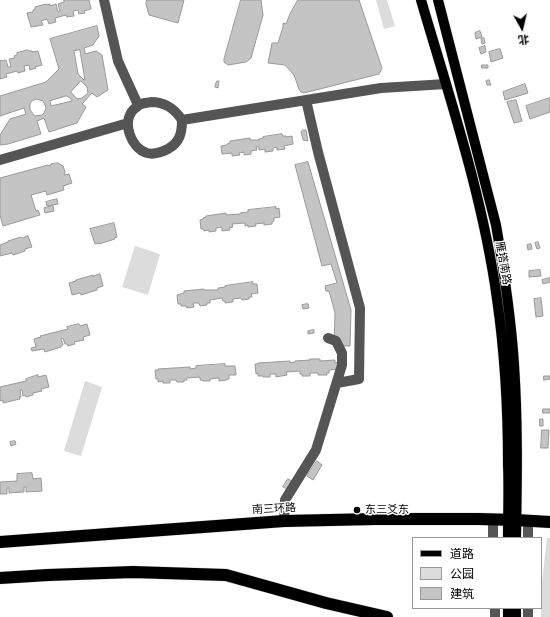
<!DOCTYPE html>
<html>
<head>
<meta charset="utf-8">
<style>
  body { margin:0 }
  #map { position:relative; width:550px; height:617px; overflow:hidden; background:#fff; font-family:"Open Sans","Noto Sans SC",sans-serif }
  canvas { display:block }
  .legend { position:absolute; left:412px; top:537px; width:130px; height:72px; box-sizing:border-box; background:#fff; border:1px solid #999; margin:0; padding:5px 7px; list-style:none; font-size:12px; color:#000 }
  .legend li { display:flex; align-items:center; gap:8px; height:20px }
  .legend b { width:20px; border:1px solid #999 }
  .north { position:absolute; left:502px; top:8px; width:40px; height:40px; -webkit-text-stroke:3px #fff; paint-order:stroke; rotate:172deg; font-size:11px; font-weight:700; line-height:16px; text-align:center; color:#000 }
  .north::after { content:''; display:block; margin:auto; width:14px; height:18px; background:#000; clip-path:polygon(50% 0,100% 100%,50% 72%,0 100%) }
</style>
</head>
<body>
<div id="map">
<canvas width="550" height="617"></canvas>
<ul class="legend">
<li><b style="height:5px;background:#000"></b>道路</li>
<li><b style="height:11px;background:#dcdcdc"></b>公园</li>
<li><b style="height:11px;background:#c4c4c4"></b>建筑</li>
</ul>
<div class="north">北</div>
</div>
<script>
const context = document.querySelector('canvas').getContext('2d');
context.lineJoin = 'round';
function paint(path, color) {
  context.fillStyle = color;
  context.fill(path, 'evenodd');
}
function stroke(path, color, width, dash) {
  context.strokeStyle = color;
  context.lineWidth = width;
  context.lineCap = dash ? 'butt' : 'round';
  context.setLineDash(dash || []);
  context.stroke(path);
}
function write(font, color, halo, rows, align = 'center') {
  context.font = font + ' "Open Sans","Noto Sans SC",sans-serif';
  context.lineWidth = 3;
  context.setLineDash([]);
  context.textBaseline = 'middle';
  context.strokeStyle = halo;
  context.fillStyle = color;
  for (const [text, x, y, turn = 0] of rows) {
    context.save();
    context.translate(x, y);
    context.rotate((+turn || 0) * Math.PI / 180);
    context.textAlign = isNaN(turn) ? turn : align;
    if (halo) context.strokeText(text, 0, 0);
    context.fillText(text, 0, 0);
    context.restore();
  }
}
const green = new Path2D(`
  M376,0h11l8,26 -11,3z
  M135,246l25,8 -12,41 -26,-8z
  M85,381l17,6 -21,69 -17,-5z
  M547,538h3v79h-9l1,-35z`);
const building = new Path2D(`
  M64,0h25l2,9 -7,2 1,2 -6,1 -1,-4 -5,1 1,5 -7,1 -1,-2 -11,3 1,4 -7,2 -2,-5 -6,2 2,4 -12,2 -4,-14 6,-1v-2l2,-1v-2l11,-3 1,1 3,-1v2l6,-2 2,8 2,-1 -2,-7 6,-2z
  M147,0h37l-6,23 -29,-8 -3,-11z
  M241,0h20l2,15 -12,43 -5,4 -18,3 -4,-3v-3z
  M298,0h61l23,68 -3,6 -75,19 -3,-1 -2,-3 -5,-14 -9,-10 -17,-2 4,-20h6l5,-16v-4l3,1 4,-10z
  M97,26l2,10 -6,9 -9,3 1,4v2l11,-3 6,4 6,35 -11,7 -5,-4 -10,11 4,3 -9,16 -28,9 -5,-14 -7,3 4,13 -33,10 -8,1v-10l10,-16 16,-5 -2,-6 -24,8v-20l46,-14 13,-13 -9,-30zM80,50v1l5,29h-1l-6,-6 -4,-23zM81,81l6,6 1,6 -6,5 -5,1 -6,-7zM67,96l4,3 1,2 -21,5 -1,-5zM37,99l6,2 2,4 1,3 -2,5 -2,2 -7,1 -5,-6v-7l2,-2z
  M480,31l2,6 -6,2 -1,-6z
  M484,38l1,5 -3,1 -1,-5z
  M485,46l1,6 -5,2 -2,-6z
  M500,49l3,9 -12,4 -2,-10z
  M28,50l1,1h3v1l6,-1 4,14 -7,2 1,1 -6,2 -1,-5 -5,1 1,5 -7,2 -1,-2 -11,3 1,3 -7,2v-19l1,1 5,-1 2,7h3l-2,-8 6,-1 -1,-2 3,-1v-2z
  M482,65h6v3h-6z
  M489,80l2,5h-4l-1,-4z
  M217,81h2l-1,7 -3,-1z
  M525,84l3,9 -23,7 -2,-8z
  M550,98v14l-20,7 -4,-13z
  M516,100l6,21 -8,2 -7,-21z
  M303,130h3l2,11 -5,-1v-1l-2,-7z
  M282,134l1,2h3v1l6,-1 1,8 -9,2 1,3 -8,1v-3l-4,1v3l-8,1v-3l-6,1v-3h-3l1,3 -6,1v3l-7,1v-3l-5,1 1,2 -8,1v-3l-10,1 -1,-8 6,-1v-1l3,-1v-2l20,-3v2h9v-1l4,-1v-1z
  M308,162l43,148 -1,36h-16l1,-33 -6,-22h-3l-1,-5 12,-3 -6,-19 -9,2 -27,-101z
  M58,163l5,3 2,6 -1,3 5,-1 3,9 -9,3 1,4 -17,5 -1,-4 -15,4 5,16 2,-1 2,5 -37,11 -3,-11v-37l48,-13 2,1 1,-2z
  M57,199l1,5 -11,2 -1,-4z
  M53,206l1,5 -9,2 -1,-5z
  M276,207v2l3,-1 1,9 -6,1v3l-2,1v2l-8,1v-2l-9,1 1,2 -8,1v-2l-3,1v-3l-13,1 1,3 -4,1 1,2 -8,1v-4l-6,1v3l-7,1v-2l-5,1 -1,-2h-2l-1,-9 3,-1v-1l3,-1v-1l20,-3v2l14,-1v-1l8,-1v-2z
  M114,223l3,14 -3,1 1,1 -16,5v-1l-4,1 -5,-15z
  M28,236l4,11 -7,2v2l-12,4 -1,-2 -12,3v-11l8,-3v-1l13,-4 1,1z
  M538,242l2,6 -3,1 -2,-6z
  M531,244l1,5 -4,1 -1,-5z
  M540,270l1,6 -12,1v-6z
  M100,274l3,12 -6,2v2l-16,5 -1,-2 -8,2 -3,-12 7,-2v-1l17,-5v1z
  M550,278v4l-7,2 -1,-4z
  M253,282v2h4l1,9 -7,1 1,3h-3v2l-7,1 -1,-2 -8,1v3l-8,1v-2h-2l-1,-3 -12,2v3h-3v2l-7,1 -1,-3h-6l1,4 -7,1 -1,-2h-5v-2h-3l-1,-9 7,-2v-2l20,-2v1h14v-2l7,-1v-1z
  M541,298l2,18 -7,1 -2,-18z
  M308,304l1,4 -6,1 -1,-4z
  M79,324l1,2 7,-2 3,11 -7,2 1,3 -10,2 1,2 -7,2 -1,-2h-2l-2,-6 -2,1 2,6 -2,1v1l-16,5 -1,-3 -12,2 -1,-3 5,-1 -2,-8 7,-2 -1,-1 28,-7 -1,-2z
  M314,330v3l-6,1v-3z
  M310,359h10v2l15,-1v3l4,-1v7l-10,1v3h-3l1,2h-9v-2h-8v3h-8v-2h-2v-3l-14,1 1,3 -11,2v-3h-6v3h-7v-1h-5v-3l-2,1 -1,-10h3v-1l32,-2v2l5,-1v-1l15,-1z
  M225,364v2h10l1,9h-7v4h-2v1l-8,1v-3l-9,1v2h-7l-1,-1h-2v-3l-13,1v2h-3v2h-7l-1,-2h-6v3h-7v-2l-5,1v-3h-2l-1,-9h4l-1,-1 32,-2v2l6,-1v-2z
  M38,375v2l8,-2 3,12 -8,2 1,2 -9,2v2l-7,2 -1,-2 -2,1 -1,-6h-2l1,7h-2l1,2 -17,4v-3l-3,1v-14l26,-6v-2z
  M544,376h6v3l-6,1z
  M543,409h7v4h-7z
  M540,419h3v7h-3z
  M542,430h7l-1,18h-7z
  M15,441l1,3 -5,2 -1,-4z
  M317,461l5,4 -9,15 -6,-4z
  M32,473l1,6 8,-1 1,13 -16,1v-5h-2v5l-15,1v-5h-2v6h-7v-12l17,-1v-7z
  M288,479l4,2 -5,8 -4,-2z`);
const minor = new Path2D(`
  M104,0l14,61 20,44
  M306,100l12,52 42,156 -1,71 -22,4
  M151,102c14,0 23,6 31,18 0,13 -2,22 -14,29 -6,3 -14,6 -21,4 -16,-5 -26,-31 -13,-44 1,0 4,-3 5,-4 3,-2 8,-2 12,-3z
  M182,120l199,-32 65,-4
  M0,160l128,-37
  M493,519v19
  M528,520v18
  M284,521l1,-21 31,-50 26,-85v-12l-6,-12 -8,-3
  M495,617v-9
  M528,617v-9`);
const major = new Path2D(`
  M421,0c29,99 62,197 76,299 8,55 11,111 11,166 1,25 0,49 0,73
  M438,0l58,225c8,46 15,93 18,139 4,58 3,116 2,174
  M508,617v-9
  M516,617v-9`);
const highway = new Path2D(`
  M0,542l284,-21 91,-2h103l38,1 34,2
  M0,578l48,-3 85,-3 93,3 100,28 61,14`);
const markers = [
  [357,510,4,"#000"]
];
const streetNames = [
  ["雁塔南路",503,263,80],
  ["南三环路",274,509,-3]
];
const poiNames = [
  ["东三爻东",365,510]
];
paint(green, '#dcdcdc');
paint(building, '#c4c4c4');
stroke(building, '#999', 1);
stroke(major, '#dbdbdb', 11);
stroke(highway, '#dbdbdb', 13);
stroke(minor, '#555', 10);
stroke(major, '#000', 10);
stroke(highway, '#000', 12);
for (const [x, y, r, color] of markers) {
  const dot = new Path2D();
  dot.arc(x, y, r, 0, 2 * Math.PI);
  context.fillStyle = color;
  context.fill(dot);
  stroke(dot, '#fff', 1.5);
}
write('11px', '#000', '#fff', streetNames);
write('11px', '#000', '#fff', poiNames, 'left');
</script>
</body>
</html>
